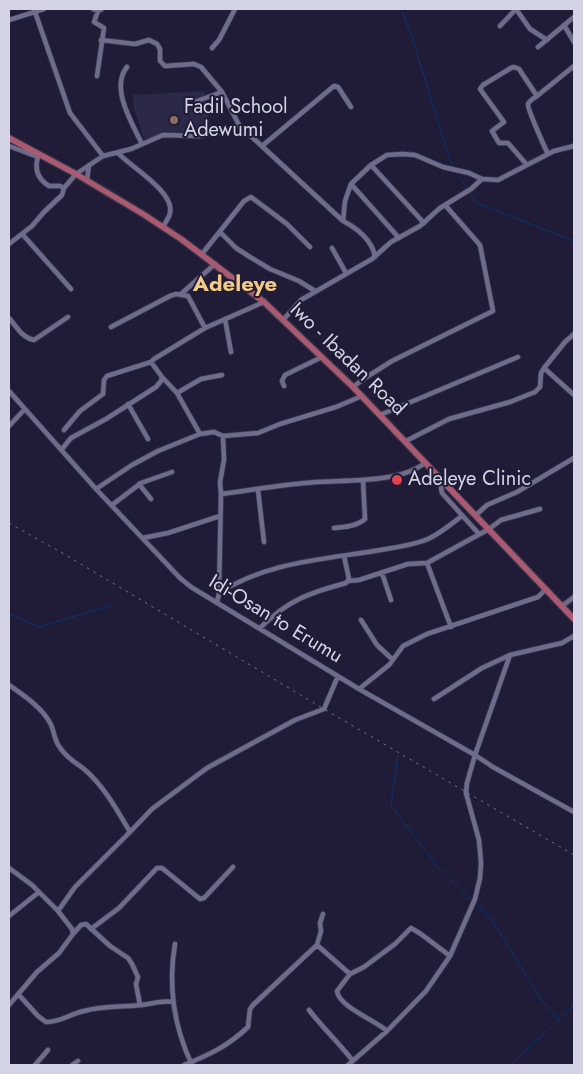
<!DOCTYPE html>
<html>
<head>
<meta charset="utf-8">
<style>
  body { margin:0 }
  #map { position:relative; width:583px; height:1074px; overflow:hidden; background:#201c37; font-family:Jost,sans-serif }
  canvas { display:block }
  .frame { position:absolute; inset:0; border:10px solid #d4d3e5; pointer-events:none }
</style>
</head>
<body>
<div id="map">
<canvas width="583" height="1074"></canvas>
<div class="frame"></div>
</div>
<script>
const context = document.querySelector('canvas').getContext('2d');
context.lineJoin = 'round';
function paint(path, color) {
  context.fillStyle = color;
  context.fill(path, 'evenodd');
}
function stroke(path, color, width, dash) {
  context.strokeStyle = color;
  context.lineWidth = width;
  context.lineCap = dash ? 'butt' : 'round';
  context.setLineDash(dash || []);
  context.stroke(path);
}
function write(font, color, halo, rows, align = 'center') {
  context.font = font + ' Jost,sans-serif';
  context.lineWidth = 4;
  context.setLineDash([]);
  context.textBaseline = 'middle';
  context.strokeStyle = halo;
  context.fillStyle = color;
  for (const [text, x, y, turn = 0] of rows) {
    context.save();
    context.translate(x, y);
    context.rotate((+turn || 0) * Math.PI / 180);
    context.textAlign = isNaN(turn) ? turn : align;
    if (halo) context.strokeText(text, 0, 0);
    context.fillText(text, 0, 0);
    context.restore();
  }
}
const built = new Path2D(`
  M204,91l8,41 -49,3 -19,4 -10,-31 -1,-13z`);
const stream = new Path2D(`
  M401,9l11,28 40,130
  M456,172l12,17
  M470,193l7,10 97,38
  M9,614l30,13 70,-21
  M398,755l-7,50 46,61 55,54 50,81 17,18
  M511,1065l63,-60`);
const minor = new Path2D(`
  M34,9l36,104 33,43
  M93,9l5,2 4,-2
  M516,9l14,20 17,11
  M9,20l35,-11
  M564,25l10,17
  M500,26l16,-17
  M101,40l34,4 14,-4 8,4 3,5v12l5,5 29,-2 7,3 21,25 17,33 104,96
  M538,47l36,-30
  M212,48l7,-8 16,-31
  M127,67c-17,21 5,56 15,77
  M97,76l7,-48 -10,-6 4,-11
  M537,96l37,-30
  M197,101l25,-9
  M9,146l29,11
  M262,146l72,-60 4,1 13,20
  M118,153c13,14 57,39 52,60 -1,5 -5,10 -7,14
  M39,154c-5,13 -3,24 10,32h11l4,2
  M371,165l53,58
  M527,165l-19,-22h-9l-7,-12 12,-9 -24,-33 3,-4 28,-17 3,-1 5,2 18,27c-3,2 -8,5 -9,8 -1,4 17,44 20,50
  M87,180l2,-15
  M351,184l48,54
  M220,232l16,16 14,9 20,12 29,12 16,10
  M23,235l48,54
  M9,244l23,-18 12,-14 18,-17 2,-7 12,-14 27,-18 28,-7 32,-14 35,1 26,-4 15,-7
  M332,248l14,25
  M202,254l42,-53 7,-4 36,27 23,23
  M375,257c-2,-16 -18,-29 -32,-36l2,-20 6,-17 20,-19 16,-10 16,-1 12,1 28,12 26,6 13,6 16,1 56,-29 20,-5
  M181,294l34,-30
  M9,318c7,8 13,20 25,22l34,-23
  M225,319l6,33
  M283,320l18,-20 71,-41 19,-17 29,-16 20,-18 31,-19 11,-10
  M111,327l59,-31 6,-2 12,2 17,32
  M544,368l30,27
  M162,377l15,16 23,41
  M284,386l-2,-5 3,-6 37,-18
  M353,387l12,-9 27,-17 101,-50 -13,-66 -35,-40
  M9,391l87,98 84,89 11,9 168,102 116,66 18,12 81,45
  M177,393l24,-14 21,-4
  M128,404l20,35
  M380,415l138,-58
  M9,426l16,-17
  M64,430l16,-19 23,-17 1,-14 3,-4 44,-14
  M406,441l43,-22 61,-17 25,-10 5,-5 1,-14 3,-5 21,-26 9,-8
  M62,449l9,-11 35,-19 50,-32 5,-6 1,-4 -11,-15 3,-3 51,-31 59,-26
  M439,477l3,16 37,41
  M139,484l12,15
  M96,489l36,-24 26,-14 42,-17 14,-2 9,4 35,-3 22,-9 56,-17 26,-11
  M258,490l6,52
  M221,494c32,-4 64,-10 96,-12 31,-2 82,1 108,-19
  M112,505l29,-22 31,-11
  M476,515l11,-10 30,-13 57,-34
  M334,528c11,-1 23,-2 31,-9l-2,-39
  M143,538l25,-5 52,-17
  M427,563l24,64
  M382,573l9,27
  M348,581l11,-1 49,-16 19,-1 62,-34 12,-9 39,-11
  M219,593l2,-99 -1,-12 4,-22 -1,-24
  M217,603l2,-10c45,-29 96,-33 149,-41 20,-4 41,-5 60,-13 13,-6 23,-15 34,-23
  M562,606l12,-9
  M361,620l16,25 16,15
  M260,628c28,-28 49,-35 86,-45l3,-4 -5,-23
  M9,685c14,10 31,21 40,36 6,9 4,19 12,28 6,9 15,14 23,20 20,17 33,41 46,63l22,-23 55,-41 88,-48 29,-11 14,-33
  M359,689l30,-24 14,-19 24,-12 111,-37 8,-8
  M434,699l48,-31 28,-13
  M9,868l23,17 26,26
  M323,914l-3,9 1,8 -4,14 33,29 14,-7 31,-23 16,-16 10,6 29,22
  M9,916l30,-24
  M91,929l28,-21 38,-40h5l38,31 4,-1 29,-31
  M73,934l8,-9 5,-1 24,22 18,12 4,6 6,13 -2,7 4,21
  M175,944c-7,41 -1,83 17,121
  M350,974l-13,17c2,16 38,29 50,40
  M19,995l19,21 8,6c15,0 24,-8 38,-11 18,-5 39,-4 58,-6 9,-1 21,-5 31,-3
  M9,1005l28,-33 22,-19 14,-19 -1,-5 -14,-18 17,-24 55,-55
  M309,1010c14,18 30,33 44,51
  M35,1065l13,-15
  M72,1065l6,-4
  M184,1065c25,-10 44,-19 64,-38l2,-18 3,-4 64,-60
  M348,1065l39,-34 39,-40 24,-35 25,-57 5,-21 1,-15 -2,-23 -13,-47 1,-10 8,-28 35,-100 52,-12 12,-7`);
const major = new Path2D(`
  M9,138l67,36 67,40 38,25 83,63 89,85 221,232`);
const rail = new Path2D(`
  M9,523l55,31 260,155 250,146`);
const markers = [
  [174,120,5,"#8d6e63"],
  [397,480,6,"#e0444e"]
];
const poiNames = [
  ["Fadil School",184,108],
  ["Adewumi",184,131],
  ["Adeleye Clinic",408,480]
];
const streetNames = [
  ["Iwo - Ibadan Road",347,360,44],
  ["Idi-Osan to Erumu",275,620,31]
];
const quarterNames = [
  ["Adeleye",235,286]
];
paint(built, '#2c2848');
stroke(stream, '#043570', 1);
stroke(minor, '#3a374d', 6);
stroke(major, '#3a374d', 8);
stroke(minor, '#6e6b8b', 4.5);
stroke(major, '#a95970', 5.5);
stroke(rail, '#76738a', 1, [2.5, 5]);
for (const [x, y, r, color] of markers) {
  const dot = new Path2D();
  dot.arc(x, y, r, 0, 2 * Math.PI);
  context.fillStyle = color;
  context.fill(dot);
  stroke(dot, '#201c37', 2);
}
write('20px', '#d4d3e5', '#201c37', poiNames, 'left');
write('20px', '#d4d3e5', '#201c37', streetNames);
write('bold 22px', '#f2ca83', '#201c37', quarterNames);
</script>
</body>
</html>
